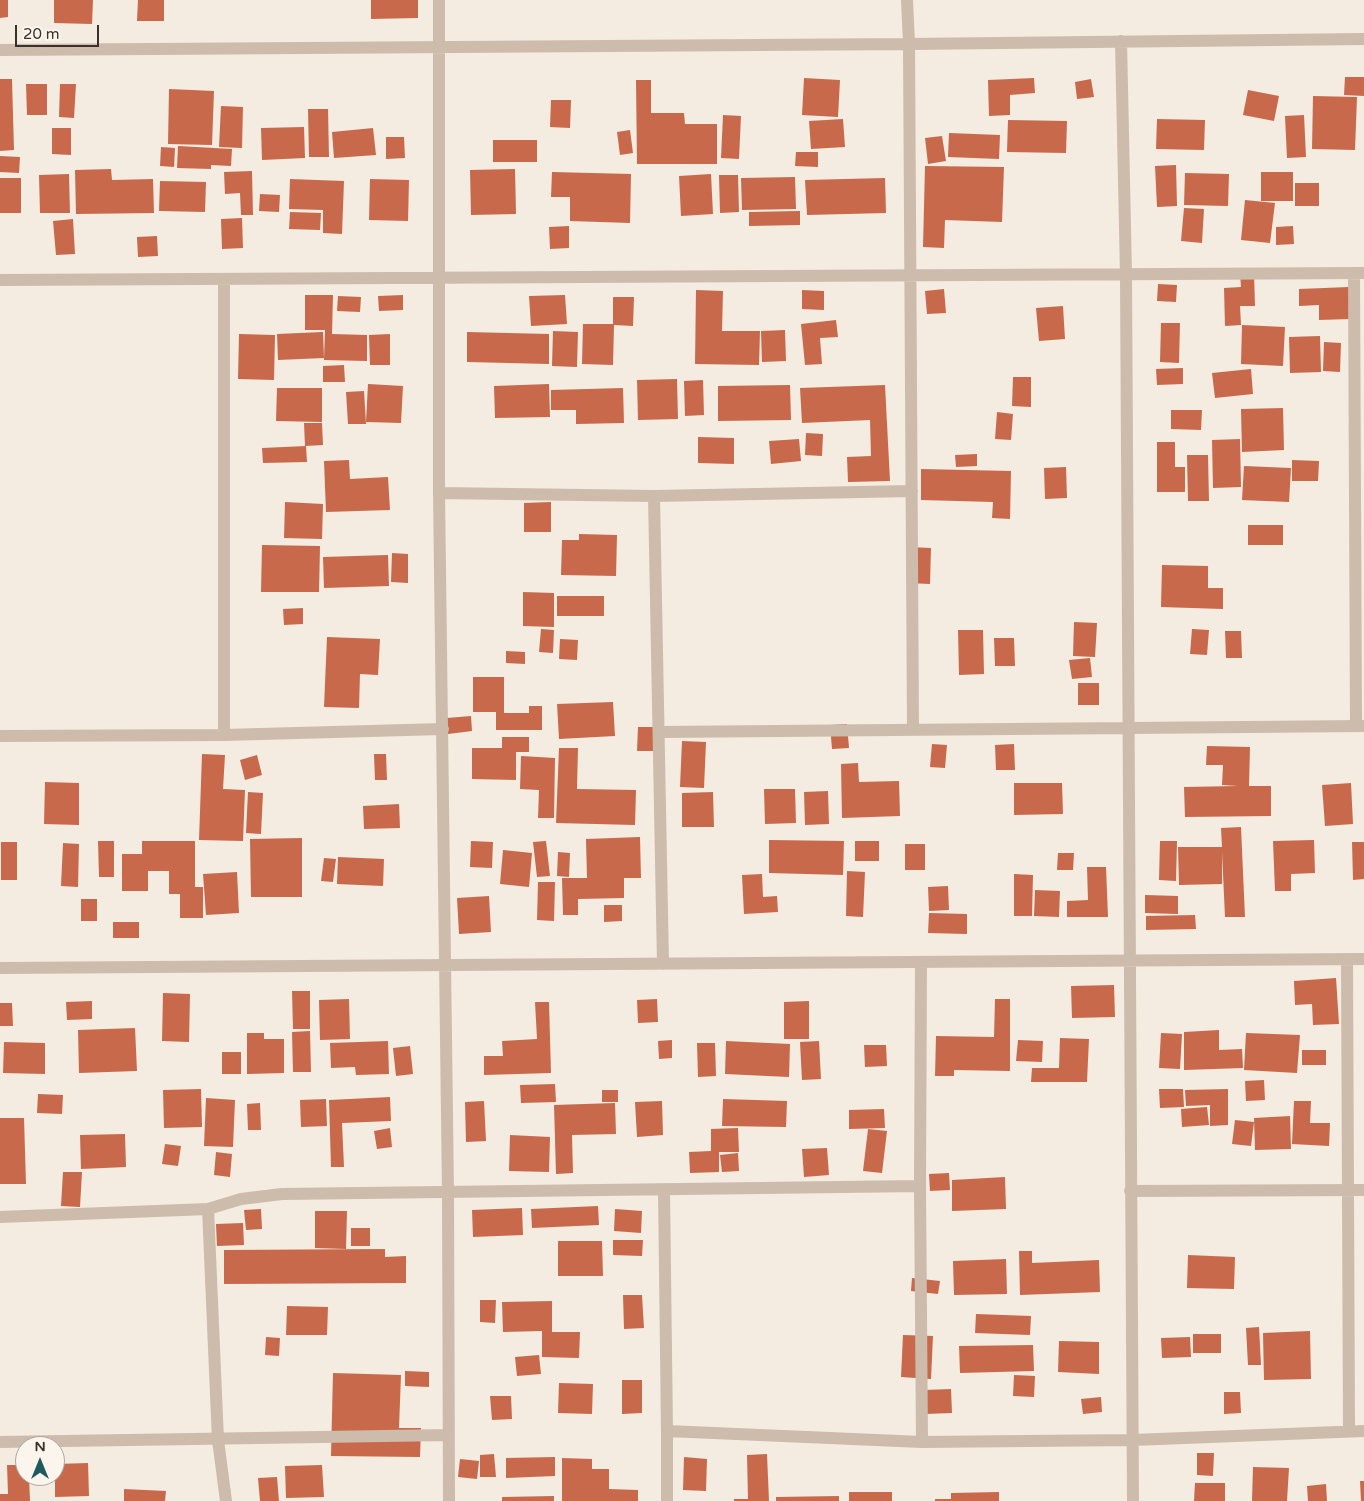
<!DOCTYPE html>
<html>
<head>
<meta charset="utf-8">
<style>
  body { margin:0 }
  #map { position:relative; width:1364px; height:1501px; overflow:hidden; background:#f4ebe1; font-family:"Varela Round",sans-serif }
  canvas { display:block }
  .north { position:absolute; left:15px; top:1436px; width:50px; height:50px; box-sizing:border-box; background:#fbf5ee; border:1px solid #aea6a0; border-radius:50%; rotate:0deg; font-size:14px; font-weight:700; line-height:20px; text-align:center; color:#3b302b }
  .north::after { content:''; display:block; margin:auto; width:18px; height:22px; background:#1f5a5e; clip-path:polygon(50% 0,100% 100%,50% 72%,0 100%) }
  .scale { position:absolute; left:15px; top:25px; width:84px; height:22px; box-sizing:border-box; border:2px solid #3b302b; border-top:0; padding-left:6px; font-size:15px; line-height:18px; white-space:nowrap; color:#3b302b; -webkit-text-stroke:4px #fbf5ee; paint-order:stroke }
</style>
</head>
<body>
<div id="map">
<canvas width="1364" height="1501"></canvas>
<div class="north">N</div>
<div class="scale">20 m</div>
</div>
<script>
const context = document.querySelector('canvas').getContext('2d');
context.lineJoin = 'round';
function paint(path, color) {
  context.fillStyle = color;
  context.fill(path, 'evenodd');
}
function stroke(path, color, width, dash) {
  context.strokeStyle = color;
  context.lineWidth = width;
  context.lineCap = dash ? 'butt' : 'round';
  context.setLineDash(dash || []);
  context.stroke(path);
}
const building = new Path2D(`
  M0,0h8v17l-8,1z
  M54,0h39l-1,24 -38,-1z
  M138,0h26v21h-27z
  M371,0h47v18l-47,1z
  M1345,77h19v19l-20,-1z
  M804,78l36,2 -2,37 -36,-2z
  M1034,78l1,15 -25,2v20l-21,1 -1,-36z
  M0,79h12l2,71 -14,1z
  M1091,79l3,18 -17,2 -2,-17z
  M636,80h15v33h33l1,11h32v40h-80z
  M26,84h21v31h-20z
  M60,84h16l-2,34 -15,-1z
  M169,89l45,2 -2,54 -44,-1z
  M1248,90l31,6 -5,25 -31,-6z
  M1313,96l44,1 -2,53 -43,-1z
  M551,100h20l-1,28 -20,-1z
  M221,106l22,1 -1,41 -23,-1z
  M308,109h20l1,48h-20z
  M723,115l18,1 -2,43 -18,-1z
  M1304,115l2,42 -19,1 -2,-42z
  M843,119l2,28 -34,2 -2,-28z
  M1157,119l48,1 -1,30 -48,-1z
  M1008,120l59,1 -1,32 -59,-1z
  M304,127l1,31 -43,2 -1,-32z
  M52,128h19v27l-19,-1z
  M373,128l3,27 -42,3 -2,-26z
  M630,130l3,23 -13,2 -3,-23z
  M949,133l51,2 -1,24 -51,-2z
  M942,136l4,25 -18,3 -3,-26z
  M386,137h18l1,21 -19,1z
  M493,140h44v22h-44z
  M178,146l54,3 -1,17 -20,-1v4l-34,-1z
  M161,147l14,1 -1,19 -14,-1z
  M796,152h22v15l-23,-1z
  M0,156l20,1 -1,16 -19,-1z
  M1176,165l1,41 -20,1 -2,-41z
  M925,166l79,1 -2,55 -57,-2 -1,28 -21,-1z
  M111,169l1,11 41,-1 1,34 -78,1 -1,-44z
  M515,169l1,45 -45,1 -1,-45z
  M252,171l1,44h-12l-1,-22 -15,1 -1,-22z
  M552,172l79,2 -1,49 -60,-2v-24h-19z
  M1261,172h32v29h-32z
  M1185,173l44,1 -1,32 -44,-1z
  M69,174l1,39h-30l-1,-38z
  M711,174l2,40 -32,2 -2,-40z
  M719,175h19l1,37 -19,1z
  M795,177l1,32 -54,1 -1,-32z
  M0,178h21v35h-21z
  M885,178l1,35 -79,2 -2,-35z
  M290,179l54,2 -2,53 -19,-1v-23l-34,-1z
  M370,179l39,1 -1,41 -39,-1z
  M160,181l46,1 -1,30 -46,-1z
  M1295,183h24v23h-24z
  M260,194l20,1 -1,17 -20,-1z
  M1245,200l30,3 -5,40 -29,-3z
  M1184,208l20,1 -2,34 -21,-2z
  M800,211v14l-51,1v-14z
  M290,212l31,1 -1,17 -31,-1z
  M242,218l1,30 -21,1 -1,-30z
  M73,219l2,35 -19,1 -3,-34z
  M569,226v22l-19,1 -1,-22z
  M1293,226l1,18 -18,1v-18z
  M157,236l1,20 -20,1 -1,-20z
  M1240,273h14l1,33h-15l1,19 -16,1 -1,-38 17,-1z
  M1158,284l19,1 -1,17 -19,-1z
  M1349,287l1,32 -31,1v-15l-20,1v-17z
  M944,289l2,24 -19,1 -2,-23z
  M696,290l27,1 -1,40h38l-1,34 -64,-1z
  M802,290l22,1v19l-22,-1z
  M305,295h28l-1,39 35,1v26l-43,-1 1,-30h-20z
  M403,295v15l-24,1 -1,-15z
  M565,295l2,29 -36,2 -2,-30z
  M338,296l23,1 -1,15 -23,-1z
  M613,297h21l-1,29 -19,-1 -1,40 -31,-1 1,-40h30z
  M1063,306l2,33 -26,2 -3,-33z
  M836,320l2,17 -18,1 2,26 -17,1 -4,-41z
  M1161,323h19l-1,40 -19,-1z
  M1242,325l43,2 -2,39 -42,-2z
  M785,330l1,31 -24,1 -1,-31z
  M553,331l25,1 -1,35 -25,-1z
  M323,332l1,26 -46,2 -1,-26z
  M467,332l82,2v30l-82,-2z
  M239,334l36,1 -1,45 -36,-1z
  M390,334v31h-20l-1,-30z
  M1320,336l1,36 -31,1 -1,-36z
  M1324,342l17,1 -1,29 -17,-1z
  M344,365l1,17h-22v-16z
  M1183,368v16l-26,1 -1,-16z
  M1251,369l2,25 -38,4 -3,-25z
  M1013,377h18v30l-19,-1z
  M677,379l1,40 -40,1 -1,-40z
  M703,380l1,35 -19,1 -1,-35z
  M368,384l35,2 -2,37 -35,-1z
  M549,384l1,33 -55,1 -1,-32z
  M790,385l1,35 -73,1v-35z
  M885,385l5,96 -42,1 -1,-25 24,-1 -1,-36 -68,3 -2,-35z
  M277,388h45v34l-46,-1z
  M623,388l1,35 -48,1v-14h-25v-20z
  M364,391l2,33h-18l-2,-32z
  M1283,408l1,42 -42,2 -1,-43z
  M1171,410h31l-1,20 -30,-1z
  M997,412l16,2 -2,26 -16,-1z
  M304,423h18l1,22 -18,1z
  M806,433l17,1 -1,22 -17,-1z
  M698,437l36,1v26l-36,-1z
  M799,439l2,22 -30,3 -2,-23z
  M1240,439l1,48 -28,1 -1,-48z
  M1157,442h18v25h10v25h-28z
  M306,446l1,16 -44,1 -1,-15z
  M977,454v12l-21,1 -1,-12z
  M1187,455h21l1,46h-21z
  M349,460l1,19 38,-2 2,33 -64,2 -2,-51z
  M1292,460l27,1 -1,20h-26z
  M1244,466l47,2 -2,34 -47,-2z
  M1066,467l1,31 -22,1 -1,-31z
  M921,469l90,2 -1,48 -18,-1 1,-16 -72,-2z
  M285,502l38,2 -1,35 -38,-1z
  M551,502v30h-27v-29z
  M1248,525h35v20h-35z
  M579,534l38,1 -1,41 -55,-1 1,-35h17z
  M262,545l58,1 -1,46h-58z
  M908,547l23,1 -1,36 -23,-1z
  M392,553l16,1v29l-17,-1z
  M388,555l1,31 -65,2 -1,-31z
  M1162,565l46,1v22h15v21l-62,-2z
  M523,592l31,1v34l-31,-1z
  M557,596h47v20h-47z
  M303,608v16l-19,1 -1,-16z
  M1074,622l23,1 -2,34 -22,-1z
  M541,629l13,1 -1,23 -14,-1z
  M1192,629l17,1 -2,25 -17,-1z
  M958,630h25l1,44 -25,1z
  M1225,631h16l1,27h-16z
  M327,637l53,2 -2,36 -18,-1 -1,34 -35,-1z
  M994,638h20l1,28h-20z
  M560,639l18,1 -1,20 -18,-1z
  M506,651l19,1v12l-19,-1z
  M1090,658l2,19 -20,2 -3,-19z
  M473,677h31v36h25v-7h13v24h-46v-18h-23z
  M1078,683h21v22h-21z
  M613,702l2,34 -56,3 -2,-35z
  M471,716l1,15 -24,3 -1,-16z
  M847,724l2,24 -17,1 -2,-24z
  M638,727h17l-1,24h-17z
  M502,737h27v15h-13v28l-44,-1v-31h30z
  M682,741l24,1 -2,46 -24,-1z
  M932,744l15,1 -2,23 -15,-1z
  M1014,744l1,26h-19l-1,-25z
  M1207,746l43,1 -1,39h22v30l-86,1 -1,-30 54,-1 -16,-1 1,-20h-17z
  M559,748h19l-1,41 59,1 -1,35 -79,-2z
  M202,754l23,1 -2,34 22,1 -2,51 -44,-1z
  M374,754h12l1,26h-12z
  M257,755l5,20 -17,5 -5,-20z
  M521,756l34,2 -1,60h-16l1,-28 -19,-1z
  M858,763l1,19 40,-1 1,35 -58,2 -1,-54z
  M45,782l34,1v42l-35,-1z
  M1014,783h48l1,31 -49,1z
  M1351,783l2,41 -28,2 -3,-41z
  M764,789h31l1,34 -31,1z
  M828,791l1,33 -24,1 -1,-33z
  M248,792l15,1 -2,41 -15,-1z
  M713,792l1,35h-32v-34z
  M399,804l1,24 -36,1 -1,-23z
  M1241,827l4,90h-20l-3,-65v32l-43,1 -1,-38h44l-1,-19z
  M640,837l1,41h-17v20l-46,1v16h-15l-1,-37h25l-1,-39z
  M302,838v59h-51l-1,-58z
  M769,840l75,1 -1,34 -74,-2z
  M1314,840l1,33 -24,1v17h-16l-2,-50z
  M98,841h16v36h-15z
  M142,841h53v46h8v31h-23v-24h-11v-23h-21v20h-26v-37h20z
  M471,841l22,1 -1,26 -22,-1z
  M546,841l4,35 -13,1 -4,-35z
  M855,841h24v20h-24z
  M1160,841h17l-1,40 -17,-1z
  M1,842h16v38h-16z
  M1352,842h12v37l-11,1z
  M63,843l16,1 -1,43 -17,-1z
  M905,844h20v26h-20z
  M503,850l29,3 -3,34 -29,-3z
  M558,852l12,1 -1,24 -12,-1z
  M1058,853h16l-1,17h-16z
  M338,857l46,2 -1,27 -46,-2z
  M324,858l12,1 -3,23 -12,-1z
  M1087,867h19l2,50h-41v-16l21,-1z
  M847,871l18,1 -2,45 -17,-1z
  M237,872l2,41 -33,2 -3,-41z
  M762,874l1,23 14,-1 1,16 -34,2 -2,-39z
  M1014,874l19,1 -1,41h-18z
  M538,882h17l-1,39 -17,-1z
  M948,886l1,24 -20,1 -1,-24z
  M1035,890l25,1 -1,26 -25,-1z
  M1145,895l33,1v18l-33,-1z
  M489,896l2,36 -32,2 -2,-36z
  M81,899h16v22h-16z
  M604,905h18v16l-18,1z
  M929,913l38,1v20l-39,-1z
  M1195,915l1,14 -50,1v-14z
  M113,922h26v16h-26z
  M1336,978l3,46 -26,1 -1,-21 -17,1 -1,-24z
  M1114,985l1,32 -43,1 -1,-32z
  M292,991h18v38h-17z
  M163,993l27,1 -1,48 -27,-1z
  M349,999l1,40 -30,1 -1,-40z
  M657,999l1,23 -20,1 -1,-23z
  M995,999h15v72l-56,-1v6h-19l1,-40 58,1z
  M92,1001v18l-25,1 -1,-18z
  M809,1001v38h-25v-37z
  M535,1002h14l2,71 -67,2v-19h19l-1,-15 35,-2z
  M0,1003h12l1,23h-13z
  M135,1028l2,43 -58,2 -1,-43z
  M1219,1030v20l23,-1 1,19 -59,2v-38z
  M310,1031l1,41h-18l-1,-40z
  M247,1033h17v6h20v34l-37,1z
  M1161,1033l21,1 -2,35 -21,-1z
  M1246,1033l54,2 -3,38 -53,-3z
  M1060,1038l29,1 -2,43h-56l1,-14h27z
  M672,1040v18l-13,1 -1,-18z
  M1018,1040l25,1 -1,21 -26,-1z
  M388,1041l1,33 -33,1 -1,-8 -24,1 -1,-25z
  M726,1041l64,3 -1,33 -64,-3z
  M819,1041l2,38 -19,1 -2,-38z
  M4,1042l41,1v31l-42,-1z
  M697,1043h18l1,33 -18,1z
  M864,1045h22l1,21 -22,1z
  M410,1046l3,28 -17,2 -3,-28z
  M1302,1050h24v15h-24z
  M222,1052h19v22h-19z
  M1264,1080l1,20 -19,1 -1,-20z
  M555,1084l1,18 -35,1 -1,-18z
  M201,1089l1,38 -38,1 -1,-38z
  M1159,1089h24l1,18 -24,1z
  M1228,1089v36l-18,1v-21l-24,1 -1,-16z
  M602,1090h16v12h-16z
  M38,1094l25,1 -1,19 -25,-1z
  M390,1097l1,24 -49,2 2,44h-13l-2,-67z
  M206,1098l29,2 -2,47 -29,-1z
  M326,1099l1,27 -26,1 -1,-27z
  M723,1099l64,2 -1,26 -64,-1z
  M484,1101l2,40 -20,1 -1,-40z
  M662,1101l1,34 -26,2 -2,-35z
  M1294,1101h17l-1,22h20l-1,23 -37,-2z
  M260,1103l1,27h-13l-1,-26z
  M615,1103l1,31 -44,1 1,38 -17,1 -2,-69z
  M1207,1107l2,18 -27,2 -1,-18z
  M884,1109l1,19 -36,1v-19z
  M1290,1116l1,33 -36,1 -1,-32z
  M0,1118h24l2,66h-26z
  M1235,1120l19,2 -3,24 -19,-2z
  M390,1128l2,19 -15,2 -3,-18z
  M738,1128l1,24h-20v20l-29,1 -1,-21 22,-1v-22z
  M868,1129l19,2 -5,42 -19,-2z
  M125,1134l1,33 -45,2 -1,-34z
  M510,1135l40,2 -1,35 -40,-1z
  M165,1144l16,2 -3,20 -16,-2z
  M827,1148l2,27 -25,2 -2,-28z
  M216,1152l16,2 -2,23 -16,-2z
  M738,1153l1,18 -17,1 -2,-17z
  M63,1172h19l-2,35 -19,-1z
  M949,1173l1,17 -20,1 -1,-17z
  M1005,1177l1,32 -54,2v-31z
  M598,1206l1,19 -67,3 -1,-19z
  M522,1208l1,27 -50,2 -1,-27z
  M261,1209l1,20 -16,1 -2,-20z
  M615,1209l27,2 -1,22 -27,-2z
  M315,1211h32l-1,38 -31,-1z
  M243,1223l1,22 -27,1 -1,-22z
  M351,1228h19v18h-19z
  M613,1240h30l-1,16 -29,-1z
  M558,1241h44l1,35h-45z
  M385,1249v8l21,-1v27l-182,1v-34z
  M1019,1251h13v12l67,-3 1,32 -80,3z
  M1188,1255l47,2 -1,32 -47,-1z
  M1006,1259l1,35 -53,1 -1,-34z
  M912,1278l28,3 -2,13 -27,-3z
  M623,1295h19l2,33 -20,1z
  M480,1300h16l-1,23 -15,-1z
  M552,1301v31h28l-1,26 -37,-1v-26l-39,1 -1,-30z
  M287,1306l41,1 -1,28h-41z
  M976,1314l55,2 -1,19 -55,-2z
  M1259,1327l2,38h-13l-2,-37z
  M1310,1331l1,48 -47,1 -1,-47z
  M1193,1334h28v19h-28z
  M903,1335l30,1 -2,43 -30,-2z
  M266,1337l14,1 -1,18 -14,-1z
  M1190,1337l1,20 -29,1 -1,-20z
  M1059,1341l40,1v32l-41,-2z
  M1033,1345l1,26 -74,2 -1,-27z
  M539,1355l2,19 -24,2 -2,-19z
  M405,1371l24,1v15l-24,-1z
  M333,1373l68,2 -2,53h22l-1,29 -89,-1z
  M1014,1375l21,1 -1,21 -21,-1z
  M622,1380h20v33l-20,1z
  M559,1383l34,1 -1,30 -34,-1z
  M951,1389l1,24 -27,1 -1,-24z
  M1224,1392h16l1,21 -17,1z
  M490,1396h21l1,23 -20,1z
  M1101,1397l1,15 -19,2 -2,-15z
  M1197,1453h17l-1,23 -16,-1z
  M494,1454l2,23h-16v-22z
  M767,1454l2,47h-35v-2h14l-1,-44z
  M555,1457v19l-49,2v-20z
  M684,1457l23,2 -1,32 -23,-1z
  M562,1458l30,1v10h17v20l29,1v11h-76z
  M460,1459l19,2 -2,18 -19,-2z
  M88,1463l1,33 -34,1v-33z
  M7,1465h18v11h4l1,25h-30v-7h8z
  M322,1465l2,32 -38,1 -1,-32z
  M1253,1467l36,1 -2,33h-35z
  M277,1477l2,24h-19l-2,-23z
  M1360,1481h4v20h-3z
  M1195,1483h30v18h-31z
  M1326,1484l1,17h-19l-1,-15z
  M124,1489l42,2 -1,10h-41z
  M849,1492h43v9h-43z
  M999,1492v9h-64v-2h16v-6z
  M554,1496v5h-52v-4z
  M839,1496v5h-63v-4z`);
const minor = new Path2D(`
  M439,0v493l9,699 1,309
  M907,0l2,44 4,686
  M1121,41l5,233 7,1227
  M0,50l909,-6 455,-5
  M1354,273l2,453
  M224,279v456
  M0,280l1364,-7
  M439,493l215,3 258,-5
  M654,496l9,468
  M659,732l705,-6
  M0,736l224,-1 219,-6
  M1347,959l2,472
  M921,962l-1,224 2,256
  M0,968l1364,-9
  M664,1190l3,241v70
  M1130,1191l234,-1
  M208,1209l10,231 8,61
  M0,1217l208,-8 33,-10 41,-5 638,-8
  M667,1431l255,11 211,-2 231,-9
  M0,1442l449,-7`);
paint(building, '#c8694b');
stroke(minor, '#cdbbac', 12);
</script>
</body>
</html>
